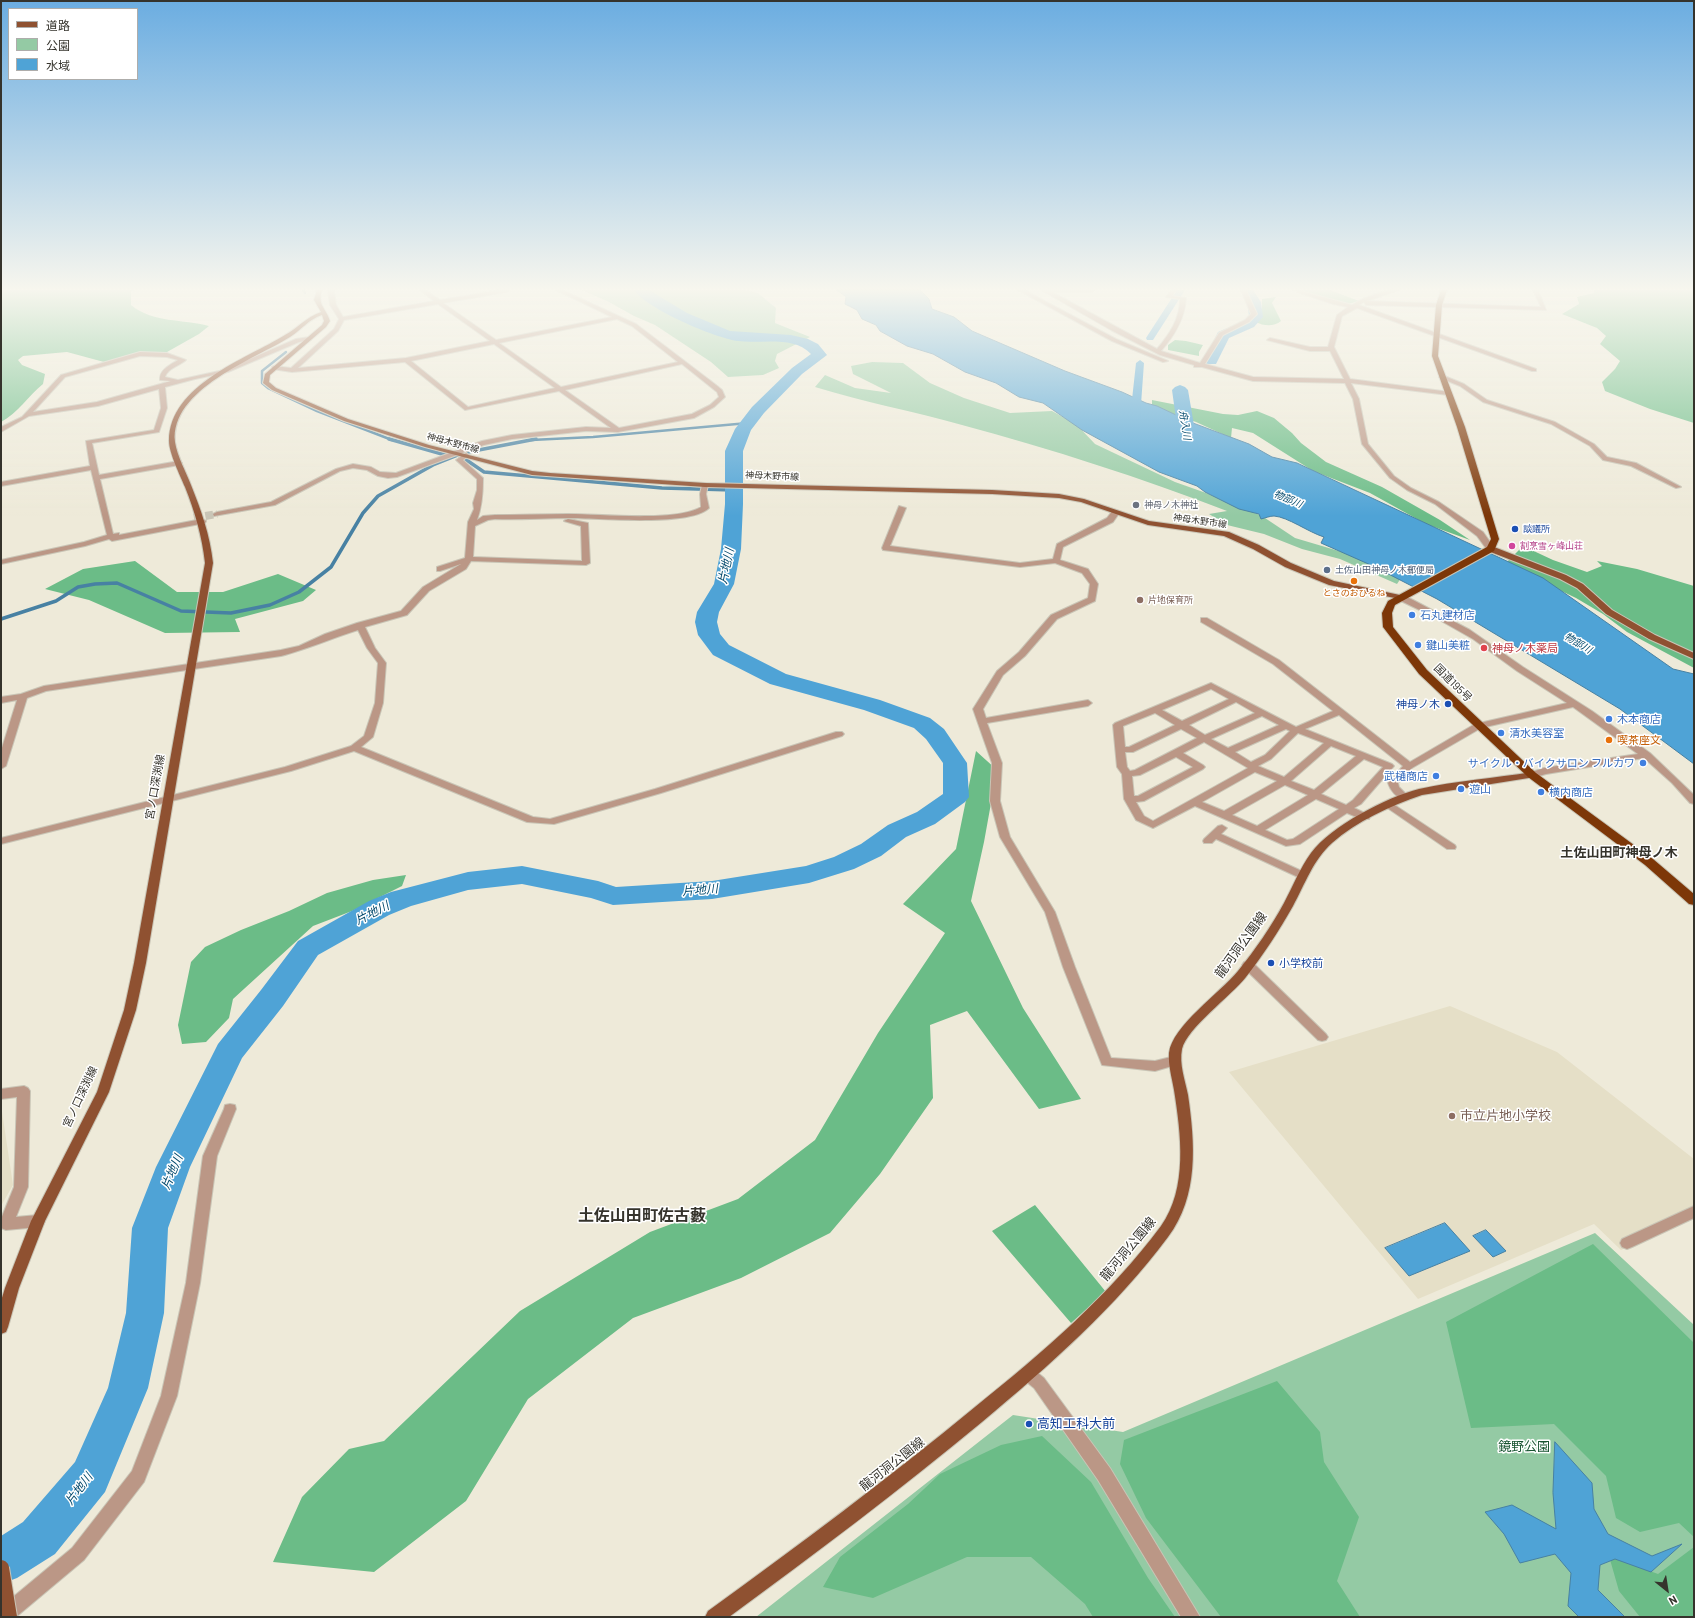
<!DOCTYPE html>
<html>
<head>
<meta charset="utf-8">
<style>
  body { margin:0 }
  #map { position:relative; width:1695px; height:1618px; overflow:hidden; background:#eeead9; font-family:Barlow,"Noto Sans JP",sans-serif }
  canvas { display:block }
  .frame { position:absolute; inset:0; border:2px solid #35332c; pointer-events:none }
  .legend { position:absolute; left:8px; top:8px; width:130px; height:72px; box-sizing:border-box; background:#fff; border:1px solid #aeadab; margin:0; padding:5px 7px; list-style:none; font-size:12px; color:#35332c }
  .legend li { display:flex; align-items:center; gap:8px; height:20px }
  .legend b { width:20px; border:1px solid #aeadab }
  .north { position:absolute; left:1647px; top:1570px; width:40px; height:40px; -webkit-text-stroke:3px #fff; paint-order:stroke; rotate:150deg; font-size:11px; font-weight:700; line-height:16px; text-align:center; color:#35332c }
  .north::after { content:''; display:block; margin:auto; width:14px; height:18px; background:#35332c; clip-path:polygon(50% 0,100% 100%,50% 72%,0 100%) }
</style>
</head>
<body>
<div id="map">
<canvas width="1695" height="1618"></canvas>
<div class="frame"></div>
<ul class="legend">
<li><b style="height:5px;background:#8f5131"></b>道路</li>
<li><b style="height:11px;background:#94caa4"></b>公園</li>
<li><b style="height:11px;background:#4fa3d6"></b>水域</li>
</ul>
<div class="north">N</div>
</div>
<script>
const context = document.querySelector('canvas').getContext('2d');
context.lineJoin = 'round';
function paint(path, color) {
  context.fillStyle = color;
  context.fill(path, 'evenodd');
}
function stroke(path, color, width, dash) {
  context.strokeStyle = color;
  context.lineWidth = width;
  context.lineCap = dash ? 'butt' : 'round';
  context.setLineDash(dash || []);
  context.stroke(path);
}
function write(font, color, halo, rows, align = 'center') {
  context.font = font + ' Barlow,"Noto Sans JP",sans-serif';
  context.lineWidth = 3;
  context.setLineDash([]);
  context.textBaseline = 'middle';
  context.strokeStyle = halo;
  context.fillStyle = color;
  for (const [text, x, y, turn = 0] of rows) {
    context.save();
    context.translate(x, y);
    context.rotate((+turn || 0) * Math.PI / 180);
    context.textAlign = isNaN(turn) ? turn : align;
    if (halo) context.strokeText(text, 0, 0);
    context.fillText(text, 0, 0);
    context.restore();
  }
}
const built = new Path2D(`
  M1450,1006l107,46 137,107v58l-73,33 -27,-26 -176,75 -189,-227z
  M1,1105l12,80 -12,21z`);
const green = new Path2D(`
  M582,290h163l13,3 18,15 -1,15 35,14 -33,17 -2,7 4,7 -16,7 -35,2 -17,-15 -56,-37 -21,-9 -25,-14z
  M872,362l31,1 27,20 34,15 46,15 42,-2 24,13 19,20 80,38 48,17 39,17 33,22 64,19 42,21 -4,6 -57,-25 -38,-10 -38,-15 -37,-9 -18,-11 18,-3c-86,-33 -175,-62 -265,-86 -49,-14 -99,-23 -147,-38l10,-12 30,13 36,5 -38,-19 -2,-8z
  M1595,1233l99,92v292h-938l257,-202 110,17z`);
const forest = new Path2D(`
  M1,290h134l-4,1v14c22,18 52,14 78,21l-10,8 -32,18 -63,10 -37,-10 -44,4 -5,4 4,5 23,9 -2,10c-15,12 -25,29 -42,38z
  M1291,290h39l29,11 -14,4 -38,-13z
  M1595,290h99v133l-44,-14 -45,-18 -3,-9 13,-13 5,-8 -20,-17 6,-8 -9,-8 -35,-14 17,-10 -2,-7 17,-4z
  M1276,297l-4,6 9,18c-7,6 -18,5 -25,1l1,-4 5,-6v-13z
  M1175,340l11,1 17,4 -4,7v4l-31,-6v-5z
  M1152,400l71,14 15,1 19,-4 17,7 18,15 9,10 25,19 56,25 58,33 30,20 -44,-16 -56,-31 -57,-22 -60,-38 -21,-5 -1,10 -35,-16 -44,-15z
  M1523,546l30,14 34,12 15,-6 -5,-5 40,8 57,17v82l-67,-36 -24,-18 -27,-16 -71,-34z
  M135,561l42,31h46l55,-18 38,16 -13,11 -68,18 5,13 -75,1 -76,-33 -44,-11 38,-20z
  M976,751l21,19 -13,72 -13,59 52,107 58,91 -42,10 -72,-98 -37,14 3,73 -53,76 -50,59 -89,45 -108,40 -105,81 -62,102 -92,71 -101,-10 29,-65 47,-48 35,-8 136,-130 130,-79 88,-33 77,-59 63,-107 67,-100 -42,-29 53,-55z
  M406,875l-4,11 -50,25 -39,15 -80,73 -4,19 -23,24 -24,2 -4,-19 13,-63 14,-15 36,-17 48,-19 38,-18 46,-13z
  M1035,1205l71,87 -35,31 -79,-92z
  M1593,1244l101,99v194l-15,-14 -39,9 -24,-14 -10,-42 -52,-52 -83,4 -25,-106z
  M1277,1381l43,51 4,30 35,55 -22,64 23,36h-139l-75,-99 -26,-54 4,-24z
  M1042,1436l49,46 57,96 27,39h-82l-8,-13 -54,-47h-64l-94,41 -50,-11 17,-30 68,-53 32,-30 61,-29z
  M1694,1547v70h-54l-21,-26 -10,-35 49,18z`);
const water = new Path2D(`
  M837,290h83l9,9 3,10 22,8 18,14 93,40 57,21 24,11 11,3 36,17 56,21 23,13 25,6 246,115 130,91 21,5v90l-74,-55 -183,-110 -64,-33 -52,-23 3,-6c-16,-5 -36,-20 -50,-21 -4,0 -9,2 -13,3l-2,-5 -20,-5 -34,-17 -8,-6 -38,-14 -77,-42 -39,-27 -24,-6 -23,-14 -31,-11 -32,-18 -26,-8 -27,-15 -4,-6 -14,-6 -5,-9 -12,-6 1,-7z
  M1445,1223l25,28 -61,25 -24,-28z
  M1486,1230l20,21 -13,6 -20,-21z
  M1555,1442l37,41 2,26 14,25 44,22 30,-12 -31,28 -36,-13 -15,6 -2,25 27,27h-46l-11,-11 3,-33 -16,-19 -35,9 -16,-29 -19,-22 27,-7 44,24 -3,-36z`);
const streamFar1 = new Path2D(`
  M303,290l2,3
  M286,352l-24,19v12l6,5 49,23 75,29
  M531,440l62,-3 155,-14`);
const stream = new Path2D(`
  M389,439l60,17
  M460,458l5,1 19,13 178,16 71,2
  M1,619l55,-18 22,-14 17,-3 22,-1 64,28 50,2 39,-8 29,-13 32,-25 32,-54 15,-17 55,-31 30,-12 73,-14`);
const canal = new Path2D(`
  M1177,290h8l-32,50h-6l-1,-2z
  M1140,360l4,3 -4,55 -5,3 -5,-3 6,-55z`);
const river = new Path2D(`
  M634,290h15l38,23 43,18 61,4 17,4 10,5 9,11 -25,19 -38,39 -13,17 -8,21v53l-2,45 -7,35 -15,28 -2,10 3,12 9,11 57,29 94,26 50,18 14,11 23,34 2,34 -4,5 -30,22 -29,13 -25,19 -27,13 -45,14 -97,16 -99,6 -22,-7 -69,-14 -54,6 -57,16 -22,9 -71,40 -35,51 -41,52 -52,109 -22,61 -4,85 -16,75 -43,104 -50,62 -38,24 -16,6v-48l22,-14 52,-60 33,-74 18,-75 6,-85 24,-61 62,-123 43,-54 37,-49 71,-40 22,-9 77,-20 54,-6 76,15 18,6 96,-6 94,-15 28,-9 27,-13 27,-19 29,-13 26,-18v-31l-17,-24 -12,-11 -50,-18 -94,-26 -57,-29 -15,-20 -3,-13 2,-10 17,-28 7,-35 4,-45v-53l10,-22 17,-22 40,-39 19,-14c-17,-19 -50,-10 -73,-13 -23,-3 -91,-32 -104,-51z
  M1241,290h12l8,12 2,15 -9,10 -25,11 -13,26h-10l-2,-3 14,-29 26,-11 5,-5 -2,-14z
  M1180,385l5,2 3,3 11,65 -3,4 -6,1 -6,-1 -3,-4 -9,-65 3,-3z`);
const minorTunnel = new Path2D(`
  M194,518l23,-4`);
const minor = new Path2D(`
  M328,290h6l2,15 7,12 91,-16 -14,-11h5l15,10 61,-10h8l-2,2 -64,11 53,37 116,-23 -56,-27h6l74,34 80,61 6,5 3,7 -11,10 -20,11 -76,14 -32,-1 -74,8 -28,6 -87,32 -9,1 -10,-2 -11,-6 -14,-2 -13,3 -65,34 -61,11 -1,-2 4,-2 54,-10 65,-33 17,-5 18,3 9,5 16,1 86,-32 30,-6 74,-8 25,1 -52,-37 -94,19 -60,-48 -113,10 -20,-3v-2l2,-1 17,2 43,-39 5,-10 -9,-14zM438,304l52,37 -84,17 -108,10 40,-37 6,-11zM617,319l15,7 46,36 -117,25 -62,-44zM494,344l61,44 -87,19 -57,-46zM682,364l35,28 2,5 -9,8 -18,9 -73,14 -54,-38z
  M1018,290h6l92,49 52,22 -5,1 -51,-21z
  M1041,290h53l-2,2h-40l105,57c12,-14 23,-30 23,-50l-14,-2 6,-7h4l-4,6 14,2c-1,21 -12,38 -25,53l39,12 19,-30 26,-13 6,-6 -10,-24h5l11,24 -8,8 -26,13 -18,29 48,13 91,2 -14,-28h-20l-43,-11 3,-2 40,9h18l9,-32 11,-8 -15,-3 -36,-12v-2l55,15c12,-8 33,-15 47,-15l-32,11 174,6 -8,-17h5l8,20 -180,-5 -2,-3 -5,3 177,64v2h-4l-175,-63 -15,8 -8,31 16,32 100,13v2l-2,1 -97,-12 8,16 9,45 26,32 17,12 28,14 44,30 12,17 -1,2h-6l-11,-15 -42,-32 -28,-14 -17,-12 -28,-34 -9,-45 -8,-16 -92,-2 -51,-14h-8v-2l-34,-10 -49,-25z
  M309,337l2,1v2l-12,2 -71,30 -33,7 -30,8 2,21 -8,24 -67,11 7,32 80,-14 3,2 -3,2 -79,14 13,55 6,-1v2l83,-16 4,2 -1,2 -93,18 -3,-2 -24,7 -84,18v-4l83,-18 23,-7 -16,-65 -90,16v-4l89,-16 -4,-25 68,-11 7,-22 -2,-19 -61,17 -69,10 -28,16v-5l21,-10 39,-42 79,-23 27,1 19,7c-7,6 -18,8 -21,17l13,3 46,-10 72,-31zM140,356l27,1 11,3c-8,5 -19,10 -18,20l11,1 -74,21 -64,10 32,-35z
  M1442,375l22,9 23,16 68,22 39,22 13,13 29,6 45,24 -5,1 -45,-22 -28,-6 -13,-14 -39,-22 -68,-22 -23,-16 -20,-8 -1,-1z
  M466,453l3,2 -6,5 20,18c0,14 -1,29 -6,42l6,-4 12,-1c24,0 49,-1 73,-1 32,0 108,8 133,-7l-1,-13 2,-9 3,-2 3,2 -2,9 3,14c-19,19 -112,10 -141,10 -24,0 -49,2 -73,1l-7,1 -13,6 -2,31 109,4 -1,-35 -17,-5 4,-2 20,4 2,40 -4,2 -115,-4 -5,8 -37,22 -22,24 -42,12 10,21 11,15 -3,40 -10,34 -12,10 172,70 17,2 105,-30 181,-57h6l2,2 -2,2 -181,57 -107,31 -27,-2 -173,-71 -63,20 -290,73v-6l284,-71 66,-21 13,-10 11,-33 3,-40 -11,-15 -9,-18c-26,8 -50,19 -77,26l-235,35 -19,7 -21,68 -5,3v-18l16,-51 -16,3v-6l20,-3 23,-8 237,-36 18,-4 26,-12 32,-11 44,-12 22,-24 38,-23 -21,7h-3v-4l28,-9 3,-36 6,-13 -1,-6 4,-13v-11l-21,-19z
  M899,506l7,2 -16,38 130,17 33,-4 4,-15 50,-26 6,-8 7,2 -7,10 -50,25 -3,13 28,9 10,15 -3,17 -38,18 -32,37 -22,19 -20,34 3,9 102,-18 4,3 -4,3 -101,17 15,40 -2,38 10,36 45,75 20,55 36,91 44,3 20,-5 4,2 2,3 -2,3 -24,7 -53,-6 -39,-98 -18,-55 -45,-75 -10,-36 2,-38 -19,-54 24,-38 22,-19 32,-37 37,-17 2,-14 -8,-11 -27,-10 -35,4 -137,-17 -1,-2z
  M1397,595h6l10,5 57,30 53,37 69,44 58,42 44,42v9l-4,-1 -18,-20 -28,-25 -98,16 -14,4 -3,-1 -2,-2 2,-2 15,-5 94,-14 -65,-47 -92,21 -69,40 -14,15 1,4 10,10 -5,3c-7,-2 -14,-10 -16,-17l15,-17 -64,-51 -34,14 87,35 2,2 -33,38 -7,4 15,7 1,2 -1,2h-8l-14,-6 -47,31 -14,2 -91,-40 -42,22 -17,-8 -12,-21 -2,-25 -5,-7 -4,-42 2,-2 96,-40 85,44 37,-16 -60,-47 -72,-42v-4h6l72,42 131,102 65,-38 92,-21 -50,-32 -44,-32 -37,-21 -39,-19zM1211,689l18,10 -47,22 -20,-11zM1236,702l19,11 -50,22 -16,-10zM1155,713l20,12 -46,22h-4l-2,-21zM1262,716l17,9 -51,23 -17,-9zM1181,729l16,9 -62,32 -5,1 -3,-4 -2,-15h8zM1286,729l4,2 -25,24 -14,7 -16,-10zM1298,733l26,10 -40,34 -26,-11 13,-7zM1204,742l44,26 -95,53 -9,-5 -8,-14 8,-1 59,-32 2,-2 -2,-2 -20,-12zM1331,746l25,10 -42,34 -23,-9zM1176,757l17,10 -55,29h-4l-2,-20 8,-1zM1364,759l19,8 -30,33 -7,5 -25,-11zM1255,772l22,9 -53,30 -22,-9zM1285,785l23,10 -51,31 -25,-11zM1316,799l23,10 -46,30 -6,1 -22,-10z
  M1390,802l65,43 1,2 -1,2h-8l-61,-42 -1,-2z
  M1222,825l5,3 -6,6 85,39 1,2 -5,3 -4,-1 -82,-38 -4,4h-8l-1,-2 1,-2 14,-13z
  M1248,961l4,1 74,72 2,3 -2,3 -4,1 -4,-1 -74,-72 -2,-3 2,-3z
  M24,1086l4,2 2,3 -2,96 -12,30 22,-2 5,2 2,4 -2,4 -5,2 -32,3 -5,-2v-9l13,-32 3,-90 -16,2v-10z
  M230,1104l5,1 1,4 -19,47 -17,127 -23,113 -33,86 -60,78 -68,57h-15v-10l71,-59 60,-77 29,-75 25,-113 17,-127 21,-47 1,-4z
  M1694,1206v12l-62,29 -5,2 -5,-2 -2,-4 2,-4z
  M1028,1367l5,2 11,9 66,90 90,149h-19l-83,-137 -64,-92 -11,-9 -3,-5 3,-5z`);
const major = new Path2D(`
  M317,290h5c-5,15 4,18 8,31l-4,6 -56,48 -1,7 7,6 72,31 81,26 103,26 18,2 155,10 287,7 67,4 25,5 65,22 80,11 30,13 32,18 43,18 66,14 4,2 -4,2 -71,-14 -44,-18 -32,-18 -29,-13 -76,-11 -67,-23 -22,-4 -67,-4 -287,-7 -173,-12 -107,-28 -81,-26 -72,-31 -9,-7 2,-9 57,-49 2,-4 -2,-6c-13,4 -21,15 -32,22 -35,22 -120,52 -115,105 2,14 11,30 16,43 10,25 19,50 22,78l-67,400 -10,47 -27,82 -64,129 -26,67 -11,39 -2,5 -5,2v-33l4,-13 26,-67 66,-129 27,-82 10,-47 71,-400c-3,-27 -10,-51 -20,-76 -5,-12 -16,-34 -16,-46 0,-56 77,-82 116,-106 13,-7 21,-18 36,-23l-7,-12z
  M1488,547h6l72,28 17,9 29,26 43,25 39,18v6l-45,-20 -43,-25 -29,-26 -17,-9 -72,-28z
  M1532,772l3,1 2,2 -2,2 -113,18c-32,11 -65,26 -90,48 -19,17 -27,41 -39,63 -14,25 -30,49 -47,71 -15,19 -59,51 -64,72 -3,15 3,31 6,46 7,48 11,101 -20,142 -52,70 -119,129 -186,185 -82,68 -167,132 -253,195h-24l3,-6c91,-66 181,-133 267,-204 67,-54 135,-112 186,-181 27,-38 20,-92 13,-136 -2,-12 -6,-25 -5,-37 3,-27 51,-60 69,-82 17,-21 33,-44 46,-68 9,-17 16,-35 27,-50 20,-27 76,-56 108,-64 35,-8 77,-11 113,-17z`);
const highway = new Path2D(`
  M1441,290h6l-5,15 -4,51 27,71 34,112 -5,12 -99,54 -3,8 1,14 34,43 109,103 117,86 41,35v11l-5,-1 -44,-39 -117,-88 -109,-103 -36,-47 -1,-14 6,-12 99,-54 4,-8 -34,-112 -25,-71 4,-51z`);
const majorBridge = new Path2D(`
  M1,1568l8,49`);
const markers = [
  [1136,505,4,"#6b7280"],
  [1515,529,4,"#1a4fb4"],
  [1512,546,4,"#d1479c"],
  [1327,570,4,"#5c6f8a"],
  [1354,581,4,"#e8710a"],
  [1140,600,4,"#8d6e63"],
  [1412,615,4,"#3f7fe0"],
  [1418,645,4,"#3f7fe0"],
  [1484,648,4,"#e0444e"],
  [1448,704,4,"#1a4fb4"],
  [1609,719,4,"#3f7fe0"],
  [1501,733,4,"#3f7fe0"],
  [1609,740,4,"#e8710a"],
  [1643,763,4,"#3f7fe0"],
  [1436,776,4,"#3f7fe0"],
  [1461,789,4,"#3f7fe0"],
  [1541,792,4,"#3f7fe0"],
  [1271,963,4,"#1a4fb4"],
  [1452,1116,4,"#8d6e63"],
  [1029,1424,4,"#1a4fb4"]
];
const farStreetnames = [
  ["神母木野市線",453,443,15],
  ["神母木野市線",772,476,2],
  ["神母木野市線",1200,521,8]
];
const farWorshipnames = [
  ["神母ノ木神社",1144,505]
];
const farTransitnames = [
  ["談議所",1523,529]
];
const farHotelnames = [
  ["割烹雪ヶ峰山荘",1520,546]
];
const farServicenames = [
  ["土佐山田神母ノ木郵便局",1335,570]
];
const farFoodnames = [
  ["とさのおひるね",1354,593]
];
const farEducationnames = [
  ["片地保育所",1148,600]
];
const farWaternames = [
  ["舟入川",1185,425,81],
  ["物部川",1288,499,23],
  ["物部川",1578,643,31]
];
const shopNames = [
  ["石丸建材店",1420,615],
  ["鍵山美粧",1426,645],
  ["木本商店",1617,719],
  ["清水美容室",1509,733],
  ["サイクル・バイクサロン フルカワ",1635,763,"right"],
  ["武樋商店",1428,776,"right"],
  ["遊山",1469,789],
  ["横内商店",1549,792]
];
const healthNames = [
  ["神母ノ木薬局",1492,648]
];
const streetNames = [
  ["国道195号",1453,683,45],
  ["宮ノ口深渕線",155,787,-80],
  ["宮ノ口深渕線",80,1097,-65]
];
const transitNames = [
  ["神母ノ木",1440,704],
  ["小学校前",1279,963,"left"]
];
const foodNames = [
  ["喫茶座文",1617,740]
];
const waterNames = [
  ["片地川",726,566,-78],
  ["片地川",700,890,-5],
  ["片地川",372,913,-27],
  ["片地川",172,1172,-67],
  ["片地川",79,1489,-53]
];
const quarterNames = [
  ["土佐山田町神母ノ木",1619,853]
];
const nearStreetnames = [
  ["龍河洞公園線",1241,945,-54],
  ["龍河洞公園線",1128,1249,-50],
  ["龍河洞公園線",892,1464,-38]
];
const nearEducationnames = [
  ["市立片地小学校",1460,1116]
];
const nearTransitnames = [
  ["高知工科大前",1037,1424]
];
const nearParknames = [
  ["鏡野公園",1524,1447]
];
const nearQuarternames = [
  ["土佐山田町佐古藪",642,1216]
];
paint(built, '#e5dfc7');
paint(green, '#94caa4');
paint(forest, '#6bbc87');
paint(water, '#4fa3d6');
stroke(water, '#4781a3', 1);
stroke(streamFar1, '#4781a3', 2.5);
stroke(stream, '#4781a3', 3.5);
paint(canal, '#4fa3d6');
paint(river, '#4fa3d6');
stroke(minorTunnel, '#c9c5b6', 8, [8, 3.5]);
stroke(minor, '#c9c5b6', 2);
stroke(major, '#c9c5b6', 2);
stroke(highway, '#c9c5b6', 2);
paint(minor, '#bb9786');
paint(major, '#8f5131');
paint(highway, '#7d3708');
stroke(majorBridge, '#c9c5b6', 18, []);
stroke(majorBridge, '#8f5131', 16);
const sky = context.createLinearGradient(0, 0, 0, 516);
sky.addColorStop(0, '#6bade1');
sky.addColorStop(0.56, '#f7f6ee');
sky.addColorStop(1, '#f7f6ee00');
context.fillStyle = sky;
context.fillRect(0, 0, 1695, 516);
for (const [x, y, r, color] of markers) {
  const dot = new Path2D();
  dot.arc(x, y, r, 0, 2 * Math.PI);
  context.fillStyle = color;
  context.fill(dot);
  stroke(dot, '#fff', 1.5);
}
write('9px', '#35332c', '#fff', farStreetnames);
write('9px', '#5b616d', '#fff', farWorshipnames, 'left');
write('9px', '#164399', '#fff', farTransitnames, 'left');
write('9px', '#b23c85', '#fff', farHotelnames, 'left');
write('9px', '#4e5e75', '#fff', farServicenames, 'left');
write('9px', '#c56008', '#fff', farFoodnames);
write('9px', '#785e54', '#fff', farEducationnames, 'left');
write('italic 10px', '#03496c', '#fff', farWaternames);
write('11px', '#366cbe', '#fff', shopNames, 'left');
write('11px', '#be3a42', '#fff', healthNames, 'left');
write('11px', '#35332c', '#fff', streetNames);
write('11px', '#164399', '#fff', transitNames, 'right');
write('11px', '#c56008', '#fff', foodNames, 'left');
write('italic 12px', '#03496c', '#fff', waterNames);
write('bold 13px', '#35332c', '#fff', quarterNames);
write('13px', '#35332c', '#fff', nearStreetnames);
write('13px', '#785e54', '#fff', nearEducationnames, 'left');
write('13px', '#164399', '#fff', nearTransitnames, 'left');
write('13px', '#175330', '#fff', nearParknames);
write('bold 16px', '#35332c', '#fff', nearQuarternames);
</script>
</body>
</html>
